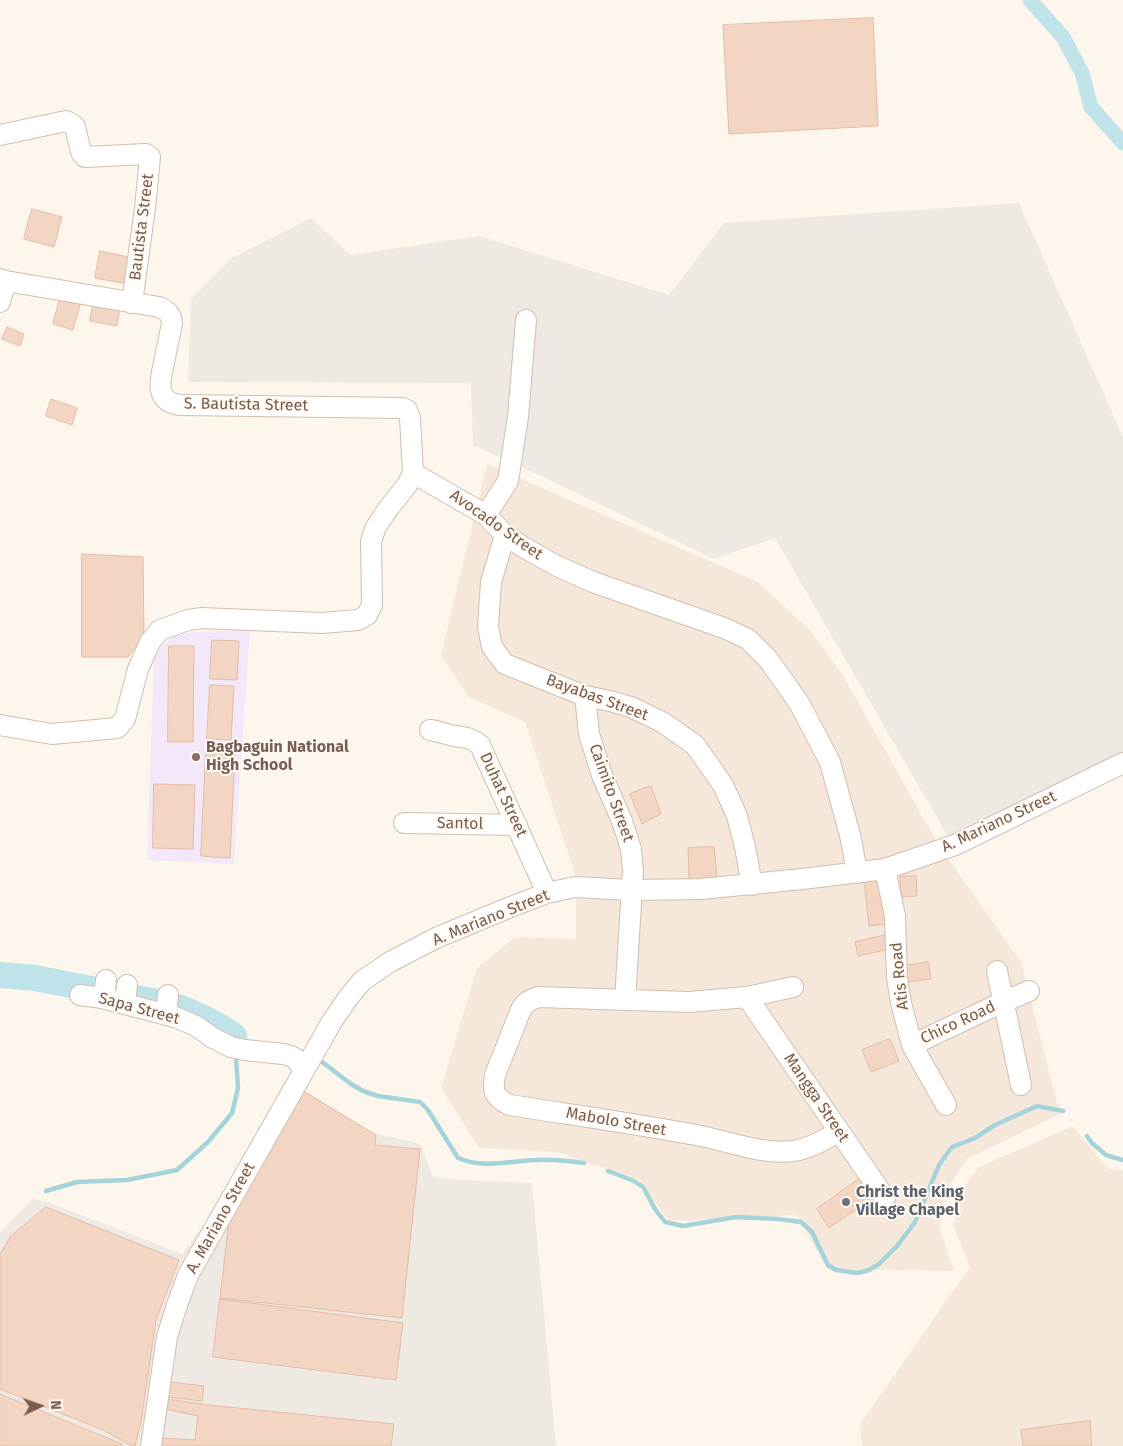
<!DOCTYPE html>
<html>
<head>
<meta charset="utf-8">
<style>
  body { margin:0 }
  #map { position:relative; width:1123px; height:1446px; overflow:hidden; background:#fdf6ec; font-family:"Fira Sans",sans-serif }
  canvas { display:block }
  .north { position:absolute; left:15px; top:1381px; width:50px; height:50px; -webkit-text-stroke:4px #fffaf3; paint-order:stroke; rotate:87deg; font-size:14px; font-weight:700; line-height:20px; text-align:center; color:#7a5c4d }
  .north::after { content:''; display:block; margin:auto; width:18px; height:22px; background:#7a5c4d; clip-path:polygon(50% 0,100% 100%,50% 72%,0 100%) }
</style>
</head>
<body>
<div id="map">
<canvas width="1123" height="1446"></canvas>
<div class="north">N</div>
</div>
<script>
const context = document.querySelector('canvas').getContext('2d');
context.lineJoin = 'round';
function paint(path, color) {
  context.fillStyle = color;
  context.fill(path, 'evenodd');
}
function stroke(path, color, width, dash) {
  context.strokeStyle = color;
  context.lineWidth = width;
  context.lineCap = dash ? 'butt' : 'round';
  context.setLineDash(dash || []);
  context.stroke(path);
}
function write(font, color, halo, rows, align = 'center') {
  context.font = font + ' "Fira Sans",sans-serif';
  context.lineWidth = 4;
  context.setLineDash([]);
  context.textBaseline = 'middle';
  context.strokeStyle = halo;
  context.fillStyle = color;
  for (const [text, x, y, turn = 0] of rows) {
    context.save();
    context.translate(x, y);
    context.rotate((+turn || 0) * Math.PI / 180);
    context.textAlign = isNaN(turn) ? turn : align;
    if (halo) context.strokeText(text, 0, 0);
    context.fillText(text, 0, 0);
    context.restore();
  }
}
const residential = new Path2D(`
  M487,464l271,118 52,48 34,47 95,169 82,116 39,152 -93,45 -20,30 -7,40 14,42 -127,-2 -30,-54 -128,6 -30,-41 -82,-28 -78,-4 -38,-60 36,-120 38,-31 61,2v-62l-51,-155 -56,-25 -28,-42z
  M1073,1126l35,43 15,1v276h-261l-2,-22 110,-157 -16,-40 6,-36 19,-24z`);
const industrial = new Path2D(`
  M1019,203l104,234v316l-173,87 -175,-302 -61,21 -171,-82 -70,-32 -2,-62 -283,-1 3,-83 41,-41 79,-40 39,37 129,-19 190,59 55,-72z
  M298,1086l73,46 49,12 13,33 29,3 70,3 24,263h-556v-213l32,-34 16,3 134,52 71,-94z`);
const education = new Path2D(`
  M250,630l-16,234 -87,-4 7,-205 18,-18 18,-5z`);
const stream = new Path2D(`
  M317,1058l34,26 12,7 15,5 42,6 8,8 30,48c25,11 52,3 78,2 16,-1 32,1 48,3
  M1087,1136l5,7 14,12 17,5
  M608,1171l26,10 9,6 12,22 10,13 18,4 53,-9 42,2 23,3 11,10 16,33 8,5 22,3 11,-3 10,-6 18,-18 18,-24 24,-57 13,-18 23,-9 20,-13 42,-19 26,5
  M46,1191l31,-9 50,-2 50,-10 31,-28 24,-29 6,-25 -2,-31`);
const canal = new Path2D(`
  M1030,0l33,37 19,36 9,34 32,36`);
const river = new Path2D(`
  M0,975l35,3 137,27c23,8 43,17 62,31l1,8`);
const building = new Path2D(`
  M873,18l5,108 -149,8 -6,-109z
  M32,209l30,8 -8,30 -30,-8z
  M100,251l33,7 -5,26 -33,-6z
  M62,292l20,6 -9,32 -20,-6z
  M94,299l27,4 -4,23 -27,-5z
  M7,327l17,7 -4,12 -18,-7z
  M51,399l26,9 -5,17 -26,-9z
  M82,554l61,3 1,78 -16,22h-46z
  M212,640l27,1 -2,39 -27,-1z
  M169,646h25l-1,96h-25z
  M210,685l24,1 -3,54 -24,-1z
  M206,752l29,2 -5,104 -29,-2z
  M154,784l41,1 -2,64 -40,-1z
  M651,786l10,28 -19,10 -12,-30z
  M714,847l3,31 -28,2 -1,-32z
  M916,876l1,20 -16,1 -1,-20z
  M883,880l5,44 -19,2 -5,-45z
  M887,935l3,14 -32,7 -3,-14z
  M928,962l3,17 -24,3 -3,-16z
  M890,1039l9,22 -28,11 -9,-22z
  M303,1091l73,44 -1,10 45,4 -18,169 -182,-20 9,-78z
  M862,1177l13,19 -46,32 -12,-19z
  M46,1207l133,53 -23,60 -15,102 -6,24h-3l-29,-16 -103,-41v-135l11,-18z
  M220,1299l183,24 -7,57 -183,-23z
  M170,1382l34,4 -2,15 -34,-4z
  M0,1394l122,50 -1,2h-121z
  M167,1399l42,6 185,19 -3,22h-230l1,-8 33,2 3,-24 -33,-7z
  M1090,1421l2,25h-69l-2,-16z`);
const minor = new Path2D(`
  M0,135l66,-14 6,3 3,3 6,25 2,3 2,2 61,-3 4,3 -5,51 -13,95
  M0,279l6,2 153,26c9,4 12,7 13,16 -2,12 -5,23 -7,35 -4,19 -13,43 15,47l223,3 4,2 3,8 3,55
  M0,302l6,-21
  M486,515l22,-34 10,-64 8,-97
  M505,535l-14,47 -3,45 4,20 13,17 80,32 25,5 21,6 31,15 33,23 28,40 14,31 8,31 7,38
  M585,696l4,38 13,41 20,46 9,28 2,22 -8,129
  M0,725l52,9 65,-6 8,-9 13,-50 12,-27 10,-12 28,-10 14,-2 120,5 36,-3 9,-5 5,-10 -1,-64 5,-14 12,-18 19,-24 6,-12 73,42 19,20 18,12 34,19 36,16 131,46 24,11 20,20 31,44 31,59 21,77 6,34
  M430,730c7,1 13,3 20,5 12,3 20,1 30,10l67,148
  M404,823l113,2
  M885,869l10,47 2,62 4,25 11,42 34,60
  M997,971l24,114
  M793,987l-46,10 -58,5 -151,-5c-9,3 -14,6 -18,15l-25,63c-3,16 -1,23 15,30 63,10 127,19 191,31 30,6 62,19 93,15 17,-3 31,-11 45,-20
  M80,995l22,3 73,19 21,9 17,12 18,9 14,3 38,4 8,2 5,3 8,11
  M747,997l138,201
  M104,998l2,-18
  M125,1004l2,-19
  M166,1015l2,-20
  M912,1045l91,-43 26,-11
  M151,1446l16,-109 10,-32 11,-30 143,-252 17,-25 14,-17 28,-19 46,-24 72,-30 39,-15 28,-6 56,3 70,-1 101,-10 83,-10 70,-24 168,-82`);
const markers = [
  [196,757,5,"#8d6e63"],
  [846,1202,5,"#6b7280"]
];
const streetNames = [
  ["Bautista Street",142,227,-83],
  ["S. Bautista Street",246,405,1],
  ["Avocado Street",496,525,35],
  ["Bayabas Street",597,698,20],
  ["Caimito Street",611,793,70],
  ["Duhat Street",503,795,65],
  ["A. Mariano Street",999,822,-25],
  ["Santol",460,824,1],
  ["A. Mariano Street",491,918,-22],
  ["Atis Road",900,976,-96],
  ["Sapa Street",139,1009,15],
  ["Chico Road",958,1023,-25],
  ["Mangga Street",816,1098,56],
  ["Mabolo Street",616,1122,10],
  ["A. Mariano Street",221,1218,-61]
];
const educationNames = [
  ["Bagbaguin National",206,748],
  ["High School",206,766]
];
const worshipNames = [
  ["Christ the King",856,1193],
  ["Village Chapel",856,1211]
];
paint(residential, '#f5e8da');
paint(industrial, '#efe9e4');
paint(education, '#f3e8fa');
stroke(stream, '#a5d3da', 4.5);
stroke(canal, '#bfe3e8', 15);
stroke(river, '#bfe3e8', 26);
paint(building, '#f3d5c3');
stroke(building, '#e6bba3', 1);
stroke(minor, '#d1beb0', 22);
stroke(minor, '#fff', 20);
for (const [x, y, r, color] of markers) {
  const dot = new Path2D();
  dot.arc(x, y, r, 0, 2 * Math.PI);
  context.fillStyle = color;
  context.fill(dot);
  stroke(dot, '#fffaf3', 2);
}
write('16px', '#7a5c4d', '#fffaf3', streetNames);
write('bold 16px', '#785e54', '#fffaf3', educationNames, 'left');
write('bold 16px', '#5b616d', '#fffaf3', worshipNames, 'left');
</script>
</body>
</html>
